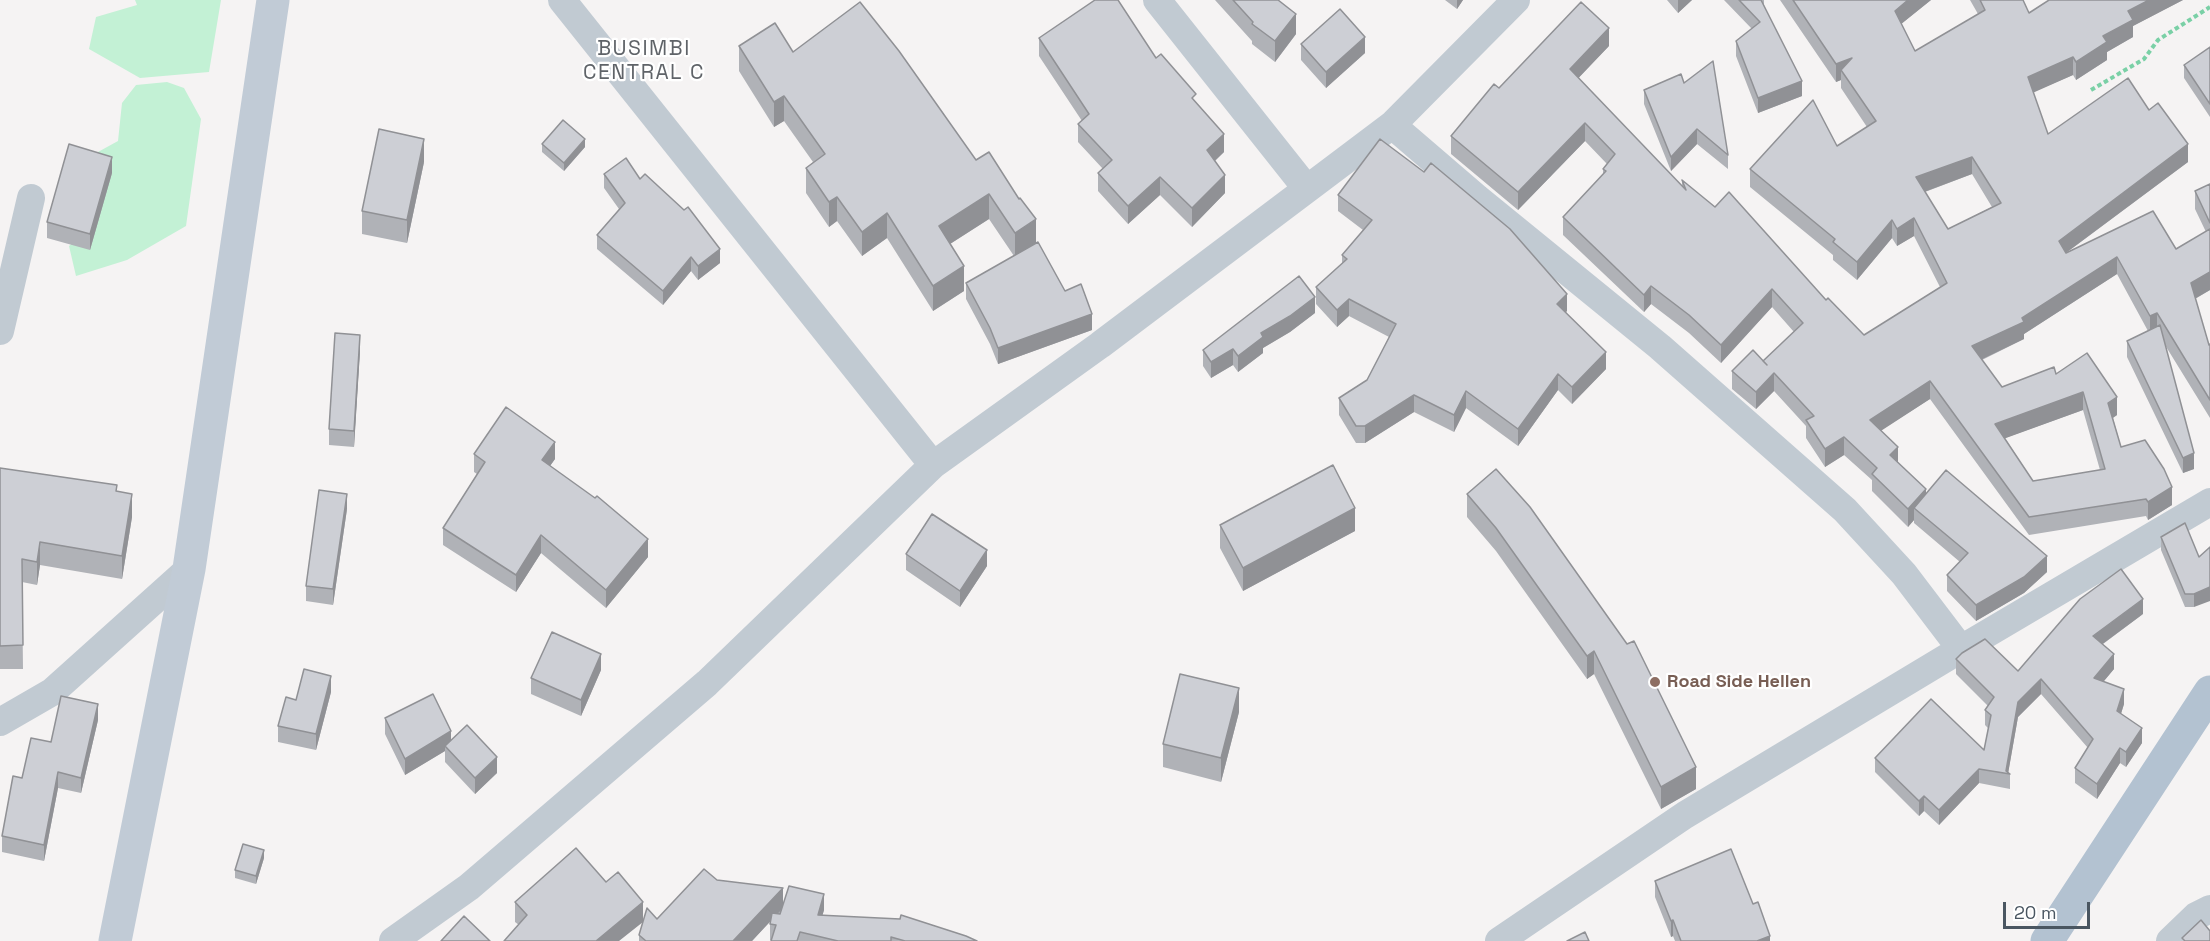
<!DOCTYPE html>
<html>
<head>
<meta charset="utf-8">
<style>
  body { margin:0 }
  #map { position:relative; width:2210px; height:941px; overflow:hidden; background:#f5f3f3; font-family:"Space Grotesk",sans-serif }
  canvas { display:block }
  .scale { position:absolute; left:2003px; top:902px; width:87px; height:27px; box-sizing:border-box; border:3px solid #4a5661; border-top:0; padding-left:8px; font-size:18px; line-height:21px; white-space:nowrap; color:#4a5661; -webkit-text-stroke:4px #fff; paint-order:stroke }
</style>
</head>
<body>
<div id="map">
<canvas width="2210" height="941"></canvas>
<div class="scale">20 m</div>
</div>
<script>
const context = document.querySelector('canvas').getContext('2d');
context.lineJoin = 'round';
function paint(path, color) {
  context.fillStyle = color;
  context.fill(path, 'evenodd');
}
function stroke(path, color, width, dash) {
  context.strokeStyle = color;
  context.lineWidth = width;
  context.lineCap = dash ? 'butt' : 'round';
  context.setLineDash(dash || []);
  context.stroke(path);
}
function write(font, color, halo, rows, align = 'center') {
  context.font = font + ' "Space Grotesk",sans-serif';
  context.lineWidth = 4.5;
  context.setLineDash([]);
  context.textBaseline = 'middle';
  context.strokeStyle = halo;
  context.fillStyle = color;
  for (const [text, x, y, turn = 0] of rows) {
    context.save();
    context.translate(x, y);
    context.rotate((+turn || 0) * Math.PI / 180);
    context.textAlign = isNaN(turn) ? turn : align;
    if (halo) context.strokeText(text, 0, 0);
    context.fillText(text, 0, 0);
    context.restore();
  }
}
const green = new Path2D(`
  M135,0h86l-12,72 -69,6 -51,-29 7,-32 41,-12z
  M167,82l17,6 17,31 -15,107 -59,34 -51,16 -7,-30 24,-20 -6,-68 31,-17 4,-38 14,-18z`);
const path = new Path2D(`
  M2091,90l53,-31 14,-19 52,-33`);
const minor = new Path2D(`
  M562,0l371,465
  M1157,0l150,189
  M1392,125l85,73 183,149 185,163 59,64 57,75
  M0,331l31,-133
  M0,722l52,-30 137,-123
  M393,941l76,-54 238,-204 226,-218 167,-120 292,-220 124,-125
  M1499,941l186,-126 276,-166 249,-147
  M2170,941l26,-25 14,-7`);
const secondary = new Path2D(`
  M115,941l74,-372 84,-569`);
const primary = new Path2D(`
  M2047,941l163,-249`);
const wall = new Path2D(`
  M1215,0h63l18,34 -21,28 -23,-18v-3z
  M1445,0h18l-6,9z
  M1667,0h25l-14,13z
  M1724,0h40v5l38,91 -44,17 -22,-57v-15l16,-12z
  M1780,0h151l-30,24 14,27 63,-37 -8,-14h43l16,13 20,-13h134l-50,26v11l-26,15v8l-31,20 -3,-5 -40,17 15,42 101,-24 39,52 -122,91 110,-4 30,-17 -11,-23v-18l15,-7v106l-15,9 14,46 1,-1v74l-45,-73 29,124 -11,4 -56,-116v-16l21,-10 -31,-57 -93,60v5l-42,21 20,27 54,-13 61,41 -4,3 8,29 51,58 -24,15 -2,-4 -117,19 -99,-136 -49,31 17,32 28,31 121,79 -23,21 -48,28 -29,-30v-16l13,-13 -46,-39v-3l-6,7 -36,-36v-11l-28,-25 -19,12 -19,-29v-12l-32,-35 -18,18 -24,-20v-18l31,-10 31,-29 -22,-25 -51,56 -32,-30 -38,-29 -7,8 -81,-77v-18l40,-43v-5l4,-5 -22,-23 -67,69 -67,-56v-18l48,-48 110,-42 -31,32 104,108v-6l144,120 38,35 76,-48 -26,-51 -17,10 -5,-8 -35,42 -24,-20v-5l-83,-68v-18l87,-23 30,-19 -26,-39v-8l-5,2zM1972,174l20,33 -44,22 -23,-37zM2083,410l17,60 -67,11 -28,-43z
  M860,2l176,242 29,47 27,39 -94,34 -8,-20 -24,-45v-16l48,-27 -25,-37 -39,25 14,47 -31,20 -46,-73 -25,18 -25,-35 -8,6 -23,-34v-25l7,-6 -29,-41 -10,6 -35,-56v-25l54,6z
  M1039,38l117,20 40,44 28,50 -9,9 10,32 -33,34 -32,-32 -32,29 -30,-33v-18l5,-4 -25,-27v-18l4,-3 -43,-65z
  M1301,44l64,9 -39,35 -25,-28z
  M2210,47v70l-26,-39v-13z
  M1684,83l44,72v14l-31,-25 -26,27 -27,-67v-14z
  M542,144l43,3 -21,24 -22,-19z
  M424,162l-17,81 -45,-9v-23z
  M112,173l-22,77 -43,-12v-16z
  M604,174l36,5 80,84 -22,17 -7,-9 -28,34 -66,-56v-14l22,-26 -15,-21z
  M1338,195l229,116 -1,1 40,57 -34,35 -14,-14 -40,56 -52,-38 -12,24 -40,-20 -49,31h-9l-17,-28v-17l28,-18 22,-43 -40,-21 -12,11 -21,-23v-17l26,-23v-9l21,-25 -25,-19z
  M1315,313l-25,19 -27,16v5l-25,19 -5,-7 -22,13 -8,-12v-16z
  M360,351l-6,96 -25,-2v-16z
  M474,454l81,5 -5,7 98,91 -42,51 -65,-55 -25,39 -73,-47v-17l34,-54 -3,-2z
  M0,468l117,23 15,26 -10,62 -82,-14 -3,20 -15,-3 1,87h-23z
  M1496,469l200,320 -35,20 -67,-135 -7,5 -91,-128 -29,-34v-23z
  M347,509l-14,96 -27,-4v-15z
  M1220,525l135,6 -112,60 -23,-43z
  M2161,537l38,20 -5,50h-9l-24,-57z
  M906,554l81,12 -27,41 -54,-37z
  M2143,614l-40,30 11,25 -11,13 21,22 -3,10 21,29 -16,24 -6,-4 -23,36 -22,-16v-15l13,-20 -47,-54 -23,23 -10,56 2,1v15l-31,-6 -40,42 -15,-14 -5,5 -44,-44v-14l109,-8 4,-22 -3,-3v-15l3,-4 -32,-32v-15l62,12z
  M601,670l-20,46 -50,-22v-16z
  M331,692l-15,58 -38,-8v-16l18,-26z
  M1239,712l-18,70 -58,-15v-23z
  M385,718l66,22 46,33 -22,21 -30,-32v-11l-40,24 -20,-41z
  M98,720l-17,73 -23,-5 -14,73 -42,-9v-16l49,-94z
  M264,858l-8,26 -21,-6v-8z
  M717,880l66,26 41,4 -2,6 155,25h-206v-1h-1v-19l-18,20h-113v-6z
  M1655,881l98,23 17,37h-95l-2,-5 -2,1 -16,-40z
  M515,902l104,39 -100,-16 -4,-3z`);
const shadedWall = new Path2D(`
  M1457,0h6l-6,9z
  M1678,0h14l-14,13z
  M1908,0h23l-36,29v-18z
  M2149,0h34l-50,26v11l-26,15v8l-31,20v-18l52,-51z
  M1296,14v20l-21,28v-21z
  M1609,28v18l-39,41v-18z
  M1365,37v16l-39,35v-16z
  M2073,57v18l-45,20v-18z
  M1852,58l-11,12v10l-5,2v-18z
  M1802,81v15l-44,17v-15z
  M784,96v25l-10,6v-25z
  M1585,123v18l-67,69v-18z
  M1697,129v15l-26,27v-14z
  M1224,134v18l-17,16v-18z
  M424,139v23l-17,81v-23z
  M585,139v8l-21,24v-8z
  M2188,144v18l-129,96v-17z
  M112,157v16l-22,77v-16z
  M1972,157v17l-56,21v-18z
  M1225,175v18l-33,34v-19z
  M1160,177v18l-32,29v-18z
  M989,194v25l-50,32v-25z
  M837,197v24l-8,6v-25z
  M887,213v25l-25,18v-24z
  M1914,218v18l-17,10v-17z
  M1036,219v25l-21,14v-25z
  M1892,220v18l-35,42v-18z
  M720,249v14l-22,17v-14z
  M691,257v14l-28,34v-14z
  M2117,257v17l-93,60v5l-52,25v-18l50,-28z
  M964,266v25l-31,20v-25z
  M2210,272v18l-19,11v-18z
  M1651,286v18l-7,8v-17z
  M1772,289v18l-51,56v-18z
  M1567,294v17l-10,9v-16z
  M1315,297v16l-25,19 -27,16v5l-25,19v-16l23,-23z
  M1349,299v17l-12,11v-17z
  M2157,313v18l-7,3v-18z
  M1092,314v16l-94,34v-16z
  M360,335v16l-6,96v-16z
  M1233,349v16l-22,13v-16z
  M1606,352v17l-34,35v-17z
  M1774,373v18l-18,18v-17z
  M1558,374v16l-40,56v-17z
  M1930,381v18l-60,39v-18z
  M1466,391v17l-12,24v-17z
  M2083,392v18l-88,32v-18z
  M1414,395v17l-49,31v-17z
  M2117,397v18l-9,6v-18z
  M1844,437v18l-19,12v-18z
  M555,442v17l-13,18v-17z
  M1898,447v17l-8,-9z
  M2194,453v16l-11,4v-15z
  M2172,487v18l-24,15v-18z
  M1926,489v18l-12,1v12l-6,7v-18z
  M132,494v23l-10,62v-23z
  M347,494v15l-14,96v-16z
  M1355,508v23l-112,60v-23z
  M541,535v18l-25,39v-17z
  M648,539v18l-42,51v-18z
  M40,542v23l-3,20v-23z
  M987,550v16l-27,41v-16z
  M2047,556v16l-23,21 -48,28v-16z
  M2210,581v20l-16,6v-13z
  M2143,599v15l-50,37v-15z
  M1594,651v23l-7,5v-23z
  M601,654v16l-20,46v-16z
  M2114,654v15l-20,24v-15z
  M331,676v16l-15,58v-16z
  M2041,679v15l-23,23 -10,57 -2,-3 12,-69z
  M1239,688v24l-18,70v-24z
  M2124,689v15l-7,22v-15z
  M98,704v16l-17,73v-15z
  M2142,728v15l-16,24v-15z
  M451,731v16l-6,-1v5l-40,24v-16z
  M2120,748v15l-23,36v-15z
  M497,757v16l-22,21v-16z
  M1696,767v22l-35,20v-22z
  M1979,769v14l-40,42v-15z
  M58,772v16l-14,73v-16z
  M1924,796v15l-5,5v-15z
  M264,850v8l-8,26v-8z
  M783,888v20l-31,33h-19z
  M824,894v16l-6,21v-16z
  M643,902v20l-24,19h-23z
  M1673,920v16l-2,1v-16z
  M1770,936v5h-13z`);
const building = new Path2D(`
  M1095,0h23l38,58 5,-4 35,40 -4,4 32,36 -17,16 18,25 -33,33 -32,-31 -32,29 -30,-33 14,-13 -34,-36 11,-10 -50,-76z
  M1233,0h45l18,14 -21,27 -23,-17 1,-2z
  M1739,0h22l41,81 -44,17 -22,-57 24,-19z
  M1793,0h115l-13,11 20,40 70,-41 -5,-10h43l6,13 20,-13h100l-21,11 5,9 -30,16 4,6 -31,20 -3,-5 -45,20 20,57 80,-56 21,32 9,-7 30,41 -129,97 7,12 87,-42 23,38 34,-20v43l-19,11 18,62 1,-1v56l-53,-87 -7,3 -33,-59 -95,61 2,4 -52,24 30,41 52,-20 2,7 31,-21 30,44 -9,6 13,44 24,-7 19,29 8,18 -24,15 -2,-3 -117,18 -99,-136 -60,39 28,27 -8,8 36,34 -18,20 -36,-35 5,-6 -33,-31 -19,12 -19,-29 8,-4 -40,-43 -18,19 -24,-21 21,-21 14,15 -4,-4 40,-38 -31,-34 -51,56 -32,-30 -38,-29 -7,9 -81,-78 43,-46 -3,-2 12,-15 -30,-31 -67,69 -67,-56 43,-52 5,4 82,-86 28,26 -39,41 116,121 -4,-10 33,27 14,-15 97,108 2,-2 36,37 83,-52 -33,-65 -17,11 -5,-9 -35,42 -24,-20 2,-3 -85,-70 63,-69 24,46 39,-25 -35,-51 11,-12 -16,6zM1972,157l29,46 -53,26 -32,-52zM2083,392l22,77 -72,12 -38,-57z
  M860,2l39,49 77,109 13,-8 30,47 1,-1 16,21 -21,14 -26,-39 -50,32 25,40 -31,20 -46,-73 -25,19 -25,-35 -8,5 -23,-34 19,-14 -41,-58 -10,6 -35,-56 36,-23 18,29z
  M1340,9l25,28 -39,35 -25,-28z
  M2210,47v57l-26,-39z
  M1713,61l15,94 -31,-26 -26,28 -27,-67 37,-16 3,9z
  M563,120l22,19 -21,24 -22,-19z
  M379,129l45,10 -17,81 -45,-9z
  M1380,139l44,33 7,-9 79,66 57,65 -10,10 49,48 -34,35 -14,-13 -40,55 -52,-38 -12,24 -40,-20 -49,31h-9l-17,-28 28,-18 29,-56 -47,-25 -12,11 -21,-23 31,-28 -5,-4 30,-35 -34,-25z
  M69,144l43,13 -22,77 -43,-12z
  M626,158l14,21 5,-5 39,36 4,-3 32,42 -22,17 -7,-9 -28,34 -66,-56 28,-32 -21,-29z
  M2210,184v39l-15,-32z
  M1038,242l27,49 16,-7 11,30 -94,34 -8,-20 -24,-45z
  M1299,276l16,21 -25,19 -29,17 2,4 -25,19 -5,-7 -22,13 -8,-12z
  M2160,325l34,128 -11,5 -56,-117z
  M335,333l25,2 -6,96 -25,-2z
  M506,407l49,35 -13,18 53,38 2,-2 51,43 -42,51 -65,-55 -25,40 -73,-47 42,-66 -11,-8z
  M1333,465l22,43 -112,60 -23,-43z
  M0,468l117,17 -1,6 16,3 -10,62 -82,-14 -3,20 -15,-3 1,86 -23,1z
  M1496,469l34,38 97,137 7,-3 62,126 -35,20 -67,-136 -7,5 -91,-128 -29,-34z
  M1946,470l101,86 -23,21 -48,28 -29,-30 21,-22 -54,-45z
  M319,490l28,4 -14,95 -27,-3z
  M932,514l55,36 -27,41 -54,-37z
  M2185,523l14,34 11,-10v40l-16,7h-9l-24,-57z
  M2121,569l22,30 -50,37 21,18 -20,24 30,11 -7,22 25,17 -16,24 -6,-4 -23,36 -22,-16 18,-29 -52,-60 -23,23 -12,69 4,3 -31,-5 -40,41 -15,-14 -5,5 -44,-43 56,-59 53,51 7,-35 -6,-5 9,-13 -38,-38 6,-6 23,-14 33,32 62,-72z
  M552,632l49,22 -20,46 -50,-22z
  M304,669l27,7 -15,58 -38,-8 8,-29 10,3z
  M1180,674l59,14 -18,70 -58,-14z
  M433,694l18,37 -46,28 -20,-41z
  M61,696l37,8 -17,74 -23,-6 -14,73 -42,-9 11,-60 9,2 9,-40 20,4z
  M467,725l30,32 -22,21 -30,-32z
  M243,844l21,6 -8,26 -21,-6z
  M576,848l30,34 12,-10 25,30 -47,39h-92l23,-26 -12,-13z
  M1731,849l22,55 5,-2 12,34 -13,5h-76l-8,-21 -2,1 -16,-40z
  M704,869l13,11 66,8 -50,53h-87l-7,-6 8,-27 10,11z
  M789,886l35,8 -6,21 82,4 1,-4 65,21 11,5h-72l-14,-4v4h-53l-38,-9 -3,9h-26l5,-16 -6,-1 2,-11 8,1z
  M464,916l26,25h-49z
  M2201,920l9,11v10h-25l-3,-3z
  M1585,932l4,9h-22z`);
const markers = [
  [1655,682,6,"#8d6e63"]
];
const educationNames = [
  ["Road Side Hellen",1667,682]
];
const quarterNames = [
  ["BUSIMBI",644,49],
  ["CENTRAL C",644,73]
];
paint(green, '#c3f1d5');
stroke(path, '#7ad0a6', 4, [4.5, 3]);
stroke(minor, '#c1cad2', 28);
stroke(secondary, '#c1cbd6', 33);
stroke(primary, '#b3c2d1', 33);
paint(wall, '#b0b2b7');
paint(shadedWall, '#909195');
paint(building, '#cdcfd5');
stroke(building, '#909195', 1.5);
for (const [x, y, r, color] of markers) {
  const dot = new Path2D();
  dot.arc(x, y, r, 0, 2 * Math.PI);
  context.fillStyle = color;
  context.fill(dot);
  stroke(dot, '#fff', 2);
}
write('bold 18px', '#785e54', '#fff', educationNames, 'left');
context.letterSpacing = '1.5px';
write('21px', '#5f6368', '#fff', quarterNames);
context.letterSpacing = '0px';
</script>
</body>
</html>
